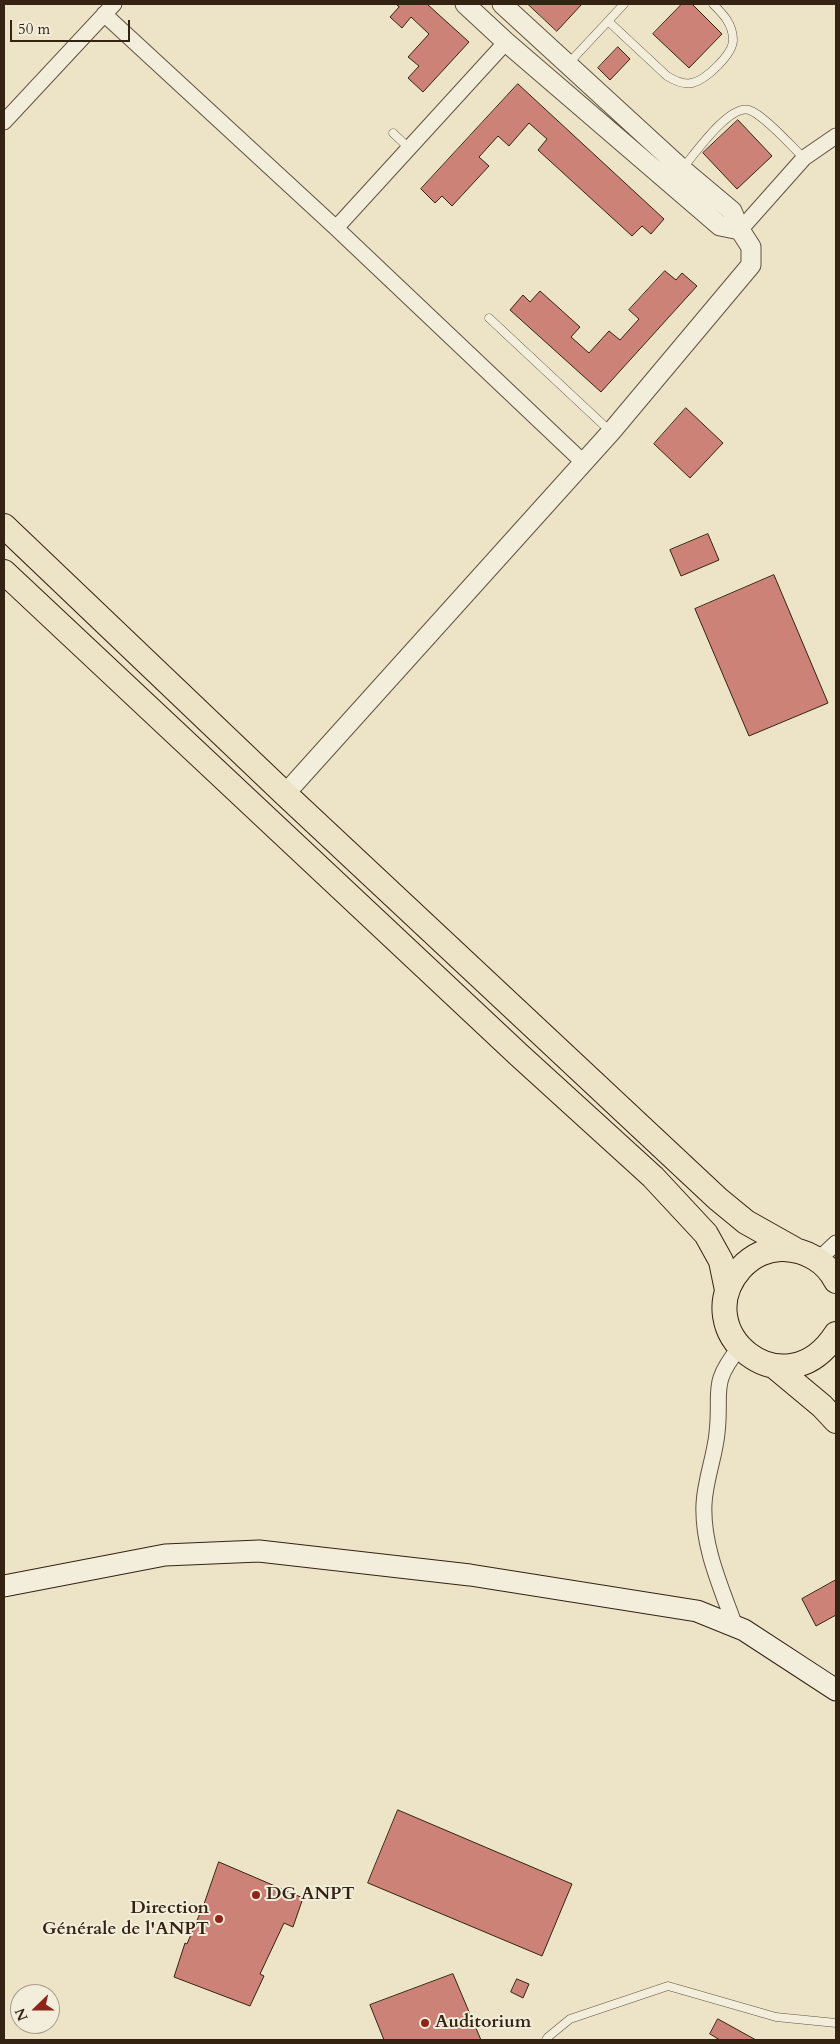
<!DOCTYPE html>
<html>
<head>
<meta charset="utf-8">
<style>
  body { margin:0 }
  #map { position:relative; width:840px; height:2044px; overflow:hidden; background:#ede3c7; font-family:Cardo,serif }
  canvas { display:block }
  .frame { position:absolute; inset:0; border:5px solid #342313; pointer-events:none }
  .north { position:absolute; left:10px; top:1984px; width:50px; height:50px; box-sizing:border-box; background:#f3eddb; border:1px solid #a79c8b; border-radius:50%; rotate:248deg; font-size:14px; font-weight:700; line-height:20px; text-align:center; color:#342313 }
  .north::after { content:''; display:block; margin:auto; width:18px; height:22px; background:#8f2418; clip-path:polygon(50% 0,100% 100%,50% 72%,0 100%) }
  .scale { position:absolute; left:10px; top:20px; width:120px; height:22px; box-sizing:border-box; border:2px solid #342313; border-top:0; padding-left:6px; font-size:15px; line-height:18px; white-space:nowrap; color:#342313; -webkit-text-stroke:4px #f3eddb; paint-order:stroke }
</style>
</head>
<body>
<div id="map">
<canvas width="840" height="2044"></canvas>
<div class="frame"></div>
<div class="north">N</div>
<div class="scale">50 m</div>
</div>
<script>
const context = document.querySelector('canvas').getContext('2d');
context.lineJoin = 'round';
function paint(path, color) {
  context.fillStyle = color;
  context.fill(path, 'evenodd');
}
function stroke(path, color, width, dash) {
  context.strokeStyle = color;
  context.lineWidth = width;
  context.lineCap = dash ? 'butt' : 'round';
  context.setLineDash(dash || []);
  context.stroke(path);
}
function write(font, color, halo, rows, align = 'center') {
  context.font = font + ' Cardo,serif';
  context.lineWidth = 4;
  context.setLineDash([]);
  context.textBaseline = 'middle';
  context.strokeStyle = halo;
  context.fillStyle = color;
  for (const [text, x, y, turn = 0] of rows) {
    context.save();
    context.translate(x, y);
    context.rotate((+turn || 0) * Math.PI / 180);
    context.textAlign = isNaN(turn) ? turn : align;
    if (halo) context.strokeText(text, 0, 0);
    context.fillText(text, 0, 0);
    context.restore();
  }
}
const building = new Path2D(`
  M396,4h31l42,38 -46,50 -15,-14 11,-12 -11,-9 21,-23 -18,-17 -9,11 -12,-11 9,-10z
  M528,4h54l-25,27z
  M682,4h10l30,30 -33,34 -36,-34z
  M618,47l12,12 -20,21 -12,-12z
  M518,84l146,135 -13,15 -9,-8 -10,10 -12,-11 -82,-75 9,-11 -18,-16 -20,23 -11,-10 -19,21 10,9 -37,40 -10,-10 -7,7 -14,-14z
  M738,120l34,36 -35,33 -34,-36z
  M665,271l11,9 6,-7 15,13 -96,106 -91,-82 13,-15 7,7 10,-11 40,36 -9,10 18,16 20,-22 11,9 19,-21 -10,-9z
  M686,408l37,35 -33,35 -36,-34z
  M708,534l11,26 -38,16 -11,-26z
  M774,575l54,128 -79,33 -54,-127z
  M836,1580v35l-20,11 -14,-27z
  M398,1810l174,74 -30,72 -174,-73z
  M219,1862l84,36 -10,29 -9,-4 -24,51 4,2 -14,30 -76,-29 11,-34 2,1 17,-40z
  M453,1974l28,66h-97l-14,-35z
  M517,1979l12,5 -6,14 -12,-6z
  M718,2019l38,21h-36l-10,-6z`);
const service = new Path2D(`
  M608,21l59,55c8,5 16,9 25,7 14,-3 41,-29 41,-43 0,-16 -10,-26 -20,-36
  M568,64l56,-60
  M393,133l16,15
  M682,169c12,-14 47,-65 67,-59 14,4 43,37 55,48
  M489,318l121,113
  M546,2040l2,-3 22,-18 98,-33 108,31 60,6`);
const minor = new Path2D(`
  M104,14l232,214 247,234
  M4,122l110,-118
  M336,228l170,-186
  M740,230l64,-72 32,-22
  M818,1260l18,-17
  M735,1626c-14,-39 -33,-80 -31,-122 1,-24 11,-48 13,-71 5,-43 -8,-48 23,-86`);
const tertiary = new Path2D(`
  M465,4l41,38 214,184 20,4
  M285,794l326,-362 140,-167v-18l-11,-17 -8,-19 -50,-42 -180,-165`);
const secondary = new Path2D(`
  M4,1586l161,-31 94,-4 211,24 227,36 47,19 92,60`);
const primary = new Path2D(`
  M4,526l281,268 433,405 28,23 48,27
  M4,572l515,483 134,122 53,57 15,27 6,29
  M836,1281c-10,-20 -30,-31 -52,-32 -16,-1 -32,7 -43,19 -56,63 44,145 95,66
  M774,1366l48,40 14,15`);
const markers = [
  [256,1895,5,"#8f2418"],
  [219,1919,5,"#8f2418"],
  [425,2023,5,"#8f2418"]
];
const poiNames = [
  ["DG ANPT",266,1895],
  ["Direction",209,1909,"right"],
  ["Générale de l'ANPT",209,1930,"right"],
  ["Auditorium",435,2023]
];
paint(building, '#cd8277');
stroke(building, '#342313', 1);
stroke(service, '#625340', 9);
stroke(minor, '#625340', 17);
stroke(tertiary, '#625340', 21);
stroke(secondary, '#342313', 23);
stroke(primary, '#342313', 26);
stroke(service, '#f3eddb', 8);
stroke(minor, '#f3eddb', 15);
stroke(tertiary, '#f3eddb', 19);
stroke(secondary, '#f3eddb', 21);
stroke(primary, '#ede3c7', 24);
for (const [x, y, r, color] of markers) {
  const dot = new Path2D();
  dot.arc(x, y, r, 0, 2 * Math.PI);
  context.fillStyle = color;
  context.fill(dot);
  stroke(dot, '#f3eddb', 2);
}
write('bold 18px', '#342313', '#f3eddb', poiNames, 'left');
</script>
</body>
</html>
